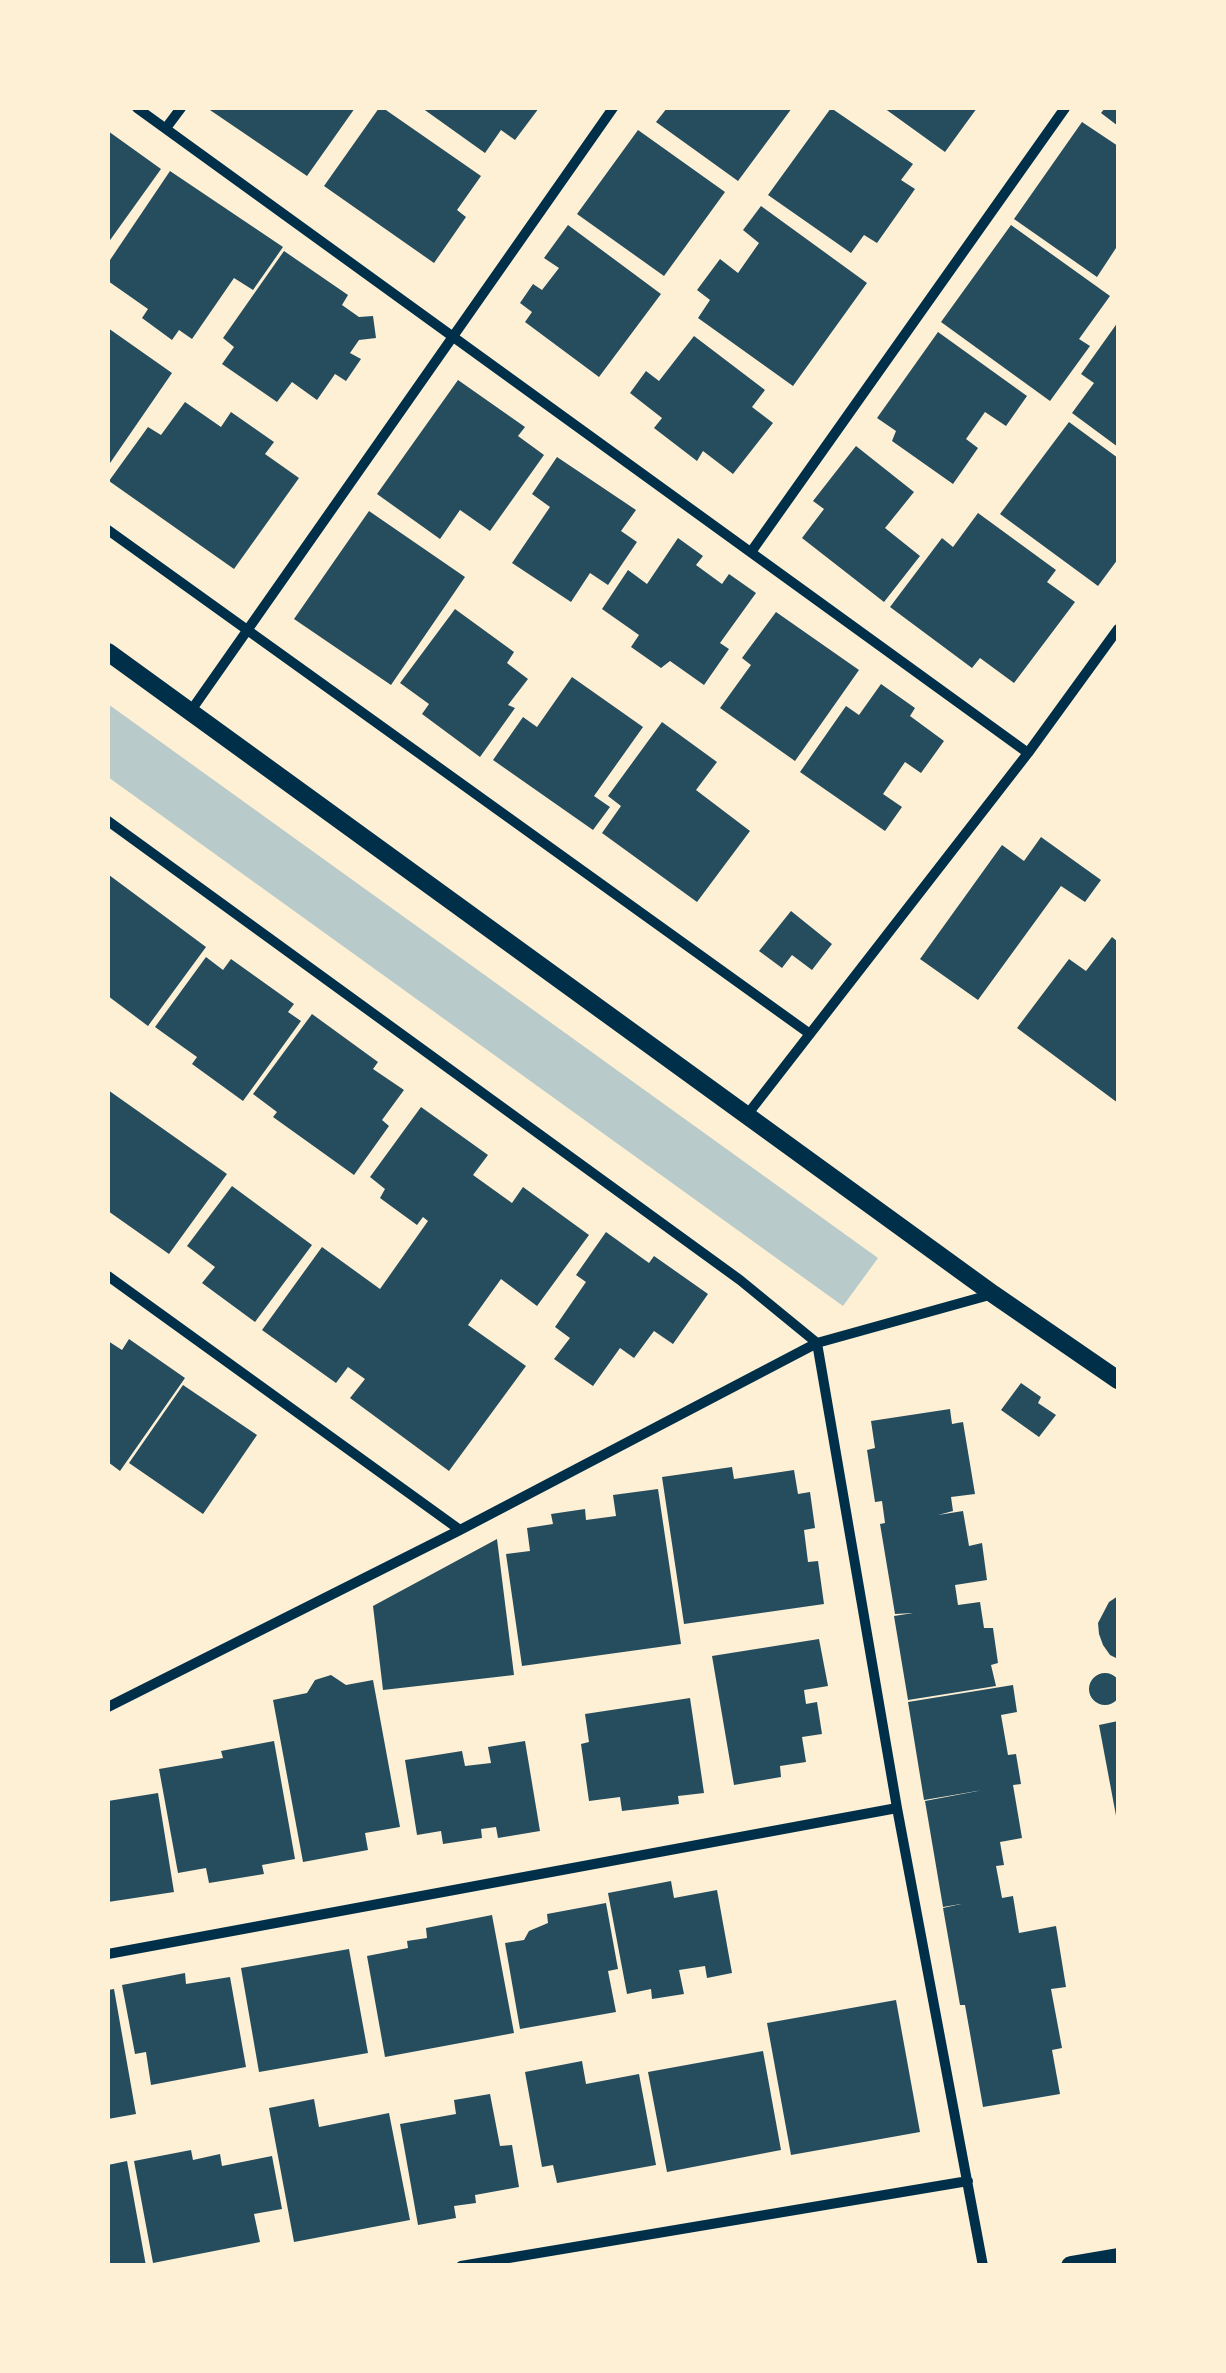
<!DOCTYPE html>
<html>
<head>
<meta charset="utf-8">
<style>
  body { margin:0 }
  #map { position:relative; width:1226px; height:2373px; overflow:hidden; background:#fdf0d5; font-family:"Source Sans 3",sans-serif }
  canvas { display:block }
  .frame { position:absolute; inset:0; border:110px solid #fdf0d5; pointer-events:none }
</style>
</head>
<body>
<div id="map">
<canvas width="1226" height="2373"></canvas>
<div class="frame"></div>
</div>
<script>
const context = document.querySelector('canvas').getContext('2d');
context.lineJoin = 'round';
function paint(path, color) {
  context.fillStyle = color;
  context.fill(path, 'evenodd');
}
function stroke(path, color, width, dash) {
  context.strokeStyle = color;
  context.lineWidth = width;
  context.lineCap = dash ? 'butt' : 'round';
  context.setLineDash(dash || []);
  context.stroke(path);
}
const green = new Path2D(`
  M108,704l770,554 -35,48 -735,-529z`);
const building = new Path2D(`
  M207,108h148l-48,68z
  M379,108h4l98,68 -24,34 9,7 -32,46 -110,-77z
  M422,108h117l-24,32 -14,-10 -16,23z
  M667,108h125l-54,73 -82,-59z
  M831,108l82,56 -12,16 14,9 -38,54 -13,-8 -13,18 -83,-58z
  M884,108h93l-32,44z
  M1105,108h13v18l-17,-13z
  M1082,122l36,24v99l-21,32 -83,-58z
  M638,130l87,62 -61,84 -87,-62z
  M108,131l53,38 -53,74z
  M170,171l113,76 -30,43 -19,-12 -42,61 -13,-9 -7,10 -30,-22 6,-9 -40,-28v-18z
  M761,206l106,77 -74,103 -95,-68 12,-18 -13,-10 23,-31 18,14 21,-30 -16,-13z
  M568,225l93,69 -62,83 -74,-55 7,-10 -12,-9 13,-19 9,6 17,-22 -15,-10z
  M1011,225l99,71 -31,43 11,7 -40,55 -109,-79z
  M284,251l64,44 -6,10 17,12 14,-1 3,22 -17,2 -9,13 11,6 -15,22 -11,-7 -18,26 -25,-18 -15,20 -55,-38 12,-17 -11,-9z
  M1118,322v125l-46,-34 22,-30 -13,-9z
  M108,328l64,45 -64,93z
  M938,332l89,64 -21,30 -21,-14 -19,27 12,9 -25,36 -61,-43 4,-10 -19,-13z
  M694,336l71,54 -13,17 21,16 -40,51 -30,-23 -6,10 -43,-33 8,-10 -32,-25 16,-22 13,10z
  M458,380l67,47 -7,9 26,19 -54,76 -30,-21 -20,29 -63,-45z
  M185,402l36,25 10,-15 43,30 -9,12 34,24 -65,91 -125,-88 39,-54 13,8z
  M1069,422l49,36v101l-20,27 -98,-72z
  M856,446l58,46 -29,36 35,28 -36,46 -82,-64 22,-29 -11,-8z
  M557,457l79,53 -15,21 16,11 -29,43 -18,-12 -19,29 -59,-39 38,-56 -18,-13z
  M369,511l96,66 -74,108 -97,-66z
  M978,513l78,57 -9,12 28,20 -61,81 -34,-25 -8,10 -82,-61 52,-69 11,9z
  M678,538l25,18 -7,9 26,19 7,-10 27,19 -36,50 9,6 -25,36 -34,-24 -9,7 -30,-21 8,-12 -37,-26 26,-39 19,14z
  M455,609l59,43 -7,11 21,16 -20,26 7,3 -35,49 -58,-43 7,-10 -29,-21z
  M776,612l83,58 -64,91 -75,-53 31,-43 -9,-7z
  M572,677l71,50 -49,69 16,11 -17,23 -100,-70 30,-43 14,10z
  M881,684l34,24 -5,8 34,25 -23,32 -16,-11 -22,32 19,13 -17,24 -85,-59 46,-66 13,9z
  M662,722l55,40 -21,28 54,41 -53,71 -95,-69 19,-27 -13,-10z
  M1041,837l60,43 -16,22 -24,-16 -83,114 -58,-41 82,-114 22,16z
  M109,875l97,72 -58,79 -40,-30v-118z
  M791,911l41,33 -20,26 -20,-15 -10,13 -23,-17z
  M1112,937l6,5v161l-101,-75 52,-69 17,12z
  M206,957l17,13 8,-11 63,45 -6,8 13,9 -58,80 -51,-37 5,-7 -42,-30z
  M312,1014l66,48 -5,7 31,21 -22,30 7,6 -35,49 -81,-58 4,-5 -24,-18z
  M108,1090l119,84 -58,80 -61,-43z
  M421,1107l67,48 -15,20 39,28 11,-16 66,48 -52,71 -36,-27 -33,46 58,41 -77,105 -99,-73 15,-19 -17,-12 -12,16 -74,-53 60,-83 58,42 48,-68 -5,-4 -6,8 -37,-27 5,-9 -15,-12z
  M232,1186l80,59 -57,77 -53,-39 13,-16 -28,-21z
  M606,1232l43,31 5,-7 54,38 -35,50 -19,-13 -20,27 -14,-10 -27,38 -39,-27 16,-21 -15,-11 31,-45 -10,-7z
  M129,1339l56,39 -65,93 -12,-9v-121l14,9z
  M1021,1383l20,14 -3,6 18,12 -17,22 -38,-27z
  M183,1385l74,50 -54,79 -74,-51z
  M950,1409l2,15 11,-2 12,72 -24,3 2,14 -15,4 25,-4 6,35 13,-3 5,37 -32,5 3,20 22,-3 4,26h9l5,35 -7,2 5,21 -88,14 -14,-84 19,-3 -18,1 -15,-90 5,-1 -3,-22 -7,1 -8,-52 8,-2 -4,-27z
  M732,1467l2,12 60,-9 4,24 12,-2 5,36 -11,2 4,32 10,-1 6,43 -140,20 -22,-147z
  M658,1489l23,155 -159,22 -16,-112 24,-3 -3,-23 26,-4 -2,-10 34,-5 1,11 30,-4 -3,-21z
  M497,1539l17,136 -131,15 -10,-84z
  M1118,1596v63l-8,-4 -7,-10 -4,-11 -1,-11 11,-21z
  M819,1639l9,47 -24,4 2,14 11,-2 5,32 -20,3 4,25 -26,4 1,11 -47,8 -22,-129z
  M1089 1689a16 16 0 1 1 32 0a16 16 0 1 1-32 0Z
  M331,1675l15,10 27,-5 27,147 -35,6 3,17 -65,12 -30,-162 34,-7 8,-13z
  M1013,1685l4,27 -16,3 7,40 8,-1 5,30 -8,1 9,53 -22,4 4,23 -8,1 6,32 11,-2 6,37 37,-7 10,61 -15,2 11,59 -10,2 8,44 -77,13 -18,-102h-5l-17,-97 18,-4 -18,3 -18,-106 58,-11 -59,10 -16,-98z
  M690,1698l14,95 -26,3 1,8 -57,7 -2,-14 -31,4 -8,-57 8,-2 -4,-28z
  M1118,1721v100h-1l-18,-96z
  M274,1741l21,118 -33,6 2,9 -55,9 -3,-15 -28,5 -19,-104 64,-11 -2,-7z
  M525,1741l15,90 -42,7 -2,-11 -15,2 1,9 -39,6 -2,-13 -24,4 -12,-75 57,-9 3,15 26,-3 -3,-16z
  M158,1793l16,99 -66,10v-101z
  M671,1881l3,17 43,-8 15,83 -25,5 -2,-12 -26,4 5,24 -32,5 -1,-10 -24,5 -19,-101z
  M606,1903l12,66 -10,2 8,41 -96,17 -15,-86 19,-3 5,-9 19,-8 -1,-9z
  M492,1915l22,118 -129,24 -18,-101 41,-8 -1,-7 20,-3 -1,-10z
  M349,1949l19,104 -109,19 -18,-104z
  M185,1973l1,11 44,-7 16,90 -95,18 -5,-33 -11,2 -13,-69z
  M114,1989l22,125 -28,5v-129z
  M896,2000l24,132 -129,23 -24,-132z
  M763,2051l18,99 -114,22 -19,-100z
  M582,2061l4,23 53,-10 17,91 -99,18 -4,-18 -11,2 -17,-95z
  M490,2094l10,52 12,-1 7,42 -44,8 1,8 -22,3 2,12 -38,7 -18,-101 56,-10 -2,-14z
  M314,2099l5,28 70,-14 21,107 -116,22 -25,-134z
  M191,2150l2,10 27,-6 2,12 50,-10 10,53 -28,5 6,28 -107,21 -19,-102z
  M127,2161l19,105h-38v-101z`);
const minor = new Path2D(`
  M137,108l891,645
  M166,128l15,-20
  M108,530l702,504
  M751,552l314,-444
  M190,712l423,-604
  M108,821l632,459 77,63 80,465 86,458
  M747,1115l281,-362 90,-124
  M108,1276l352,254
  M108,1707l352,-177 357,-187 176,-49
  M108,1954l789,-146
  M461,2266l507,-85`);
const tertiary = new Path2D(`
  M108,652l885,642 125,86`);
const secondary = new Path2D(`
  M1071,2266l47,-8`);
paint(green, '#b9caca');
paint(building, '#264d5e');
stroke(minor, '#003049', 10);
stroke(tertiary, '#003049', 18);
stroke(secondary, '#003049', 20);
</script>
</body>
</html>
